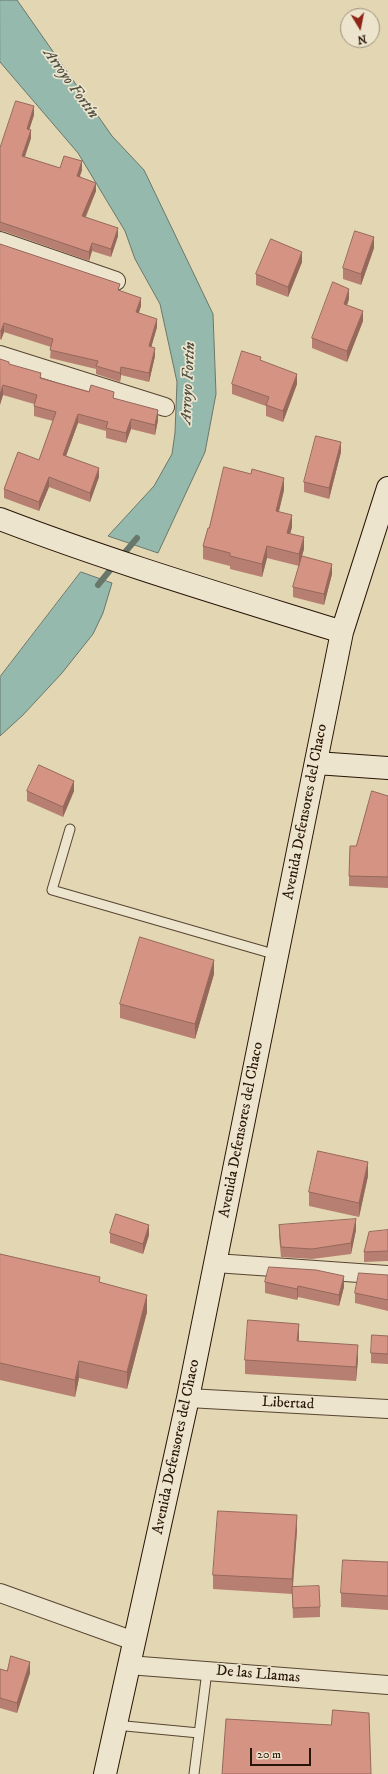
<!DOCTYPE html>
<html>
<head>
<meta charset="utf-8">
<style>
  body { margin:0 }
  #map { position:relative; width:388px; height:1774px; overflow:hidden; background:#e3d6b2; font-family:"IM FELL DW Pica",serif }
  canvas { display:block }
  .north { position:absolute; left:340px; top:8px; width:40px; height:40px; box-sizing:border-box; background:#ede4cd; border:1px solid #9e917e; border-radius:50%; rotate:170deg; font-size:11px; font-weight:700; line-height:16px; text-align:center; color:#271507 }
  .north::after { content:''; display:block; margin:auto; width:14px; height:18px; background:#8f2418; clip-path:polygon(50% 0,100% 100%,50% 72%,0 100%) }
  .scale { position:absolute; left:250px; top:1748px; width:61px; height:18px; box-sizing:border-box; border:2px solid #271507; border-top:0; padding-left:5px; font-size:12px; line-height:14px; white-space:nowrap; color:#271507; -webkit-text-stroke:3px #ede4cd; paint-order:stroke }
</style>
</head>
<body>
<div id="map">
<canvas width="388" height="1774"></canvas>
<div class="north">N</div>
<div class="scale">20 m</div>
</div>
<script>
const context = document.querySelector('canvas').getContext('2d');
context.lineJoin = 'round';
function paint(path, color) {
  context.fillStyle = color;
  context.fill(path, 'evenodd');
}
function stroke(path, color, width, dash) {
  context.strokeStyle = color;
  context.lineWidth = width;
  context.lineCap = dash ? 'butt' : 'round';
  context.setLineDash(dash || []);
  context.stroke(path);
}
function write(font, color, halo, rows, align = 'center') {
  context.font = font + ' "IM FELL DW Pica",serif';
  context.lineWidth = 3.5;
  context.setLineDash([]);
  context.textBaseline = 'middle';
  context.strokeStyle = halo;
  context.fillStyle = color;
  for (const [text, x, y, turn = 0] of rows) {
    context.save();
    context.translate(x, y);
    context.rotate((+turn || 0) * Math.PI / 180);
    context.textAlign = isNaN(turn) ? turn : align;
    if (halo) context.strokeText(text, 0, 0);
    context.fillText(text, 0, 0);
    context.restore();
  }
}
const water = new Path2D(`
  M0,0h17l95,136 32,34 69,144 3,80 -11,58 -47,101 -50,-17 46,-50 18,-32 3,-21 2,-51 -17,-78 -25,-45 -10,-28 -47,-78 -78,-91z
  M81,572l31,11 -9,30 -10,21 -31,39 -39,42 -23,21v-59z`);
const stream = new Path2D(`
  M121,557l16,-19
  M98,585l17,-21`);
const lane = new Path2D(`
  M70,829l-18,61 225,65
  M115,1725l84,8
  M194,1774l13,-103`);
const street = new Path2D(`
  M0,241l116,40
  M0,355l165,52
  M215,1263l173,12
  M188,1398l200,11
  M0,1593l134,48
  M128,1665l260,20`);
const secondary = new Path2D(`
  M0,519c112,43 227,77 342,113
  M316,763l72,5
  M105,1774l83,-376 154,-766 46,-144`);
const wall = new Path2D(`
  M34,115l-5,14 2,9 -6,19 35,11 22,2 -2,6 16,15 -10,26 32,19 -7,21 -19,-6 -3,10 -86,-30h-3v-83z
  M0,244l120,47 21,15 -2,7 18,14 -6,20 4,9 -6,26 -28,-7 -1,7 -24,-8v-5l-46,-11 1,-11 -47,-15 -3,8 -1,-1z
  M374,248l-13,37 -18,-6v-11z
  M302,262l-14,35 -32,-12v-11z
  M349,299l-2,6 16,16 -16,41 -35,-14v-10z
  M0,359l9,5 32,14 73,20 44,22 -3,15 -24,-6 -5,14 -20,-5v-7l-28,-8 -12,33 33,21 -9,25 -41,-15 -10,24 -35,-13v-9l35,-29 14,-39 -19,-5v-12l-31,-9 -3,9z
  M261,361l36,23 -14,38 -17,-6v-10l-34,-12v-10z
  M341,452l-12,47 -25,-7v-10z
  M284,490l-5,21 13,16 -2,7 14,15 -2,7 30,18 -8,31 -31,-8v-10l6,-21 -32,-8 -5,19 -32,-8v-3l-27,-7v-13l6,-18z
  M27,791h47l-11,26 -36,-16z
  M388,796v92l-39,-2v-10l7,-30z
  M214,974l-19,65 -75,-21v-14z
  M368,1176l-9,41 -50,-11v-14z
  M279,1225l77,5 -5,24 -39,5 -31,-2 -2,-21z
  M388,1230v31l-24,1v-10z
  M110,1233l39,2 -6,19 -33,-11z
  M0,1254l100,29 47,29 -20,77 -48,-11 -4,19 -75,-17z
  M388,1275v36l-33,-8v-10z
  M265,1282l79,5 -5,19 -41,-9 -1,3 -32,-7z
  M388,1336v28l-17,-1v-10z
  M298,1341l60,18 -2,22 -111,-7v-14z
  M297,1530l-4,57 27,20v10l-27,1 -1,-24 -79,-5v-14z
  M388,1562v48l-47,-3v-14z
  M0,1669l7,2 23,2 -13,40 -17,-5z`);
const shadedWall = new Path2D(`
  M34,106v9l-7,22v-8z
  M31,130v8l-9,26v-8z
  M82,161v9l-5,14v-8z
  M96,183v8l-14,33v-8z
  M118,228v8l-7,21v-8z
  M374,237v11l-13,37v-11z
  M92,243v8l-3,10v-9z
  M302,252v10l-14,35v-10z
  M349,289v10l-5,15v-10z
  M141,298v8l-5,14v-8z
  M363,311v10l-16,41v-11z
  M157,319v8l-8,28v-9z
  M4,323v9l-3,8v-9z
  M155,348v8l-6,26v-9z
  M121,367v8l-1,7v-9z
  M297,374v10l-14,38v-11z
  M3,385v10l-3,10v-10z
  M158,410v10l-3,15v-10z
  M78,414v9l-15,41v-9z
  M131,419v10l-5,14v-10z
  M341,442v10l-12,47v-11z
  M99,468v9l-9,25v-9z
  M49,477v10l-10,24v-9z
  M284,478v12l-8,33v-12z
  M292,515v12l-5,18v-12z
  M304,537v12l-5,17v-12z
  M267,546v12l-5,19v-13z
  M332,564v10l-8,31v-11z
  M74,781v10l-11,26v-10z
  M214,960v14l-19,65v-15z
  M368,1162v14l-9,41v-14z
  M356,1219v11l-5,24v-11z
  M149,1225v10l-6,19v-10z
  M344,1276v11l-5,19v-11z
  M298,1286v11l-1,3v-11z
  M147,1295v17l-20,77v-17z
  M299,1324v14l-2,17v-14z
  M358,1345v14l-2,22v-14z
  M79,1361v17l-4,19v-17z
  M297,1515v15l-5,64v-15z
  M30,1662v11l-13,40v-10z`);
const building = new Path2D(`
  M16,101l18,5 -7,23 4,1 -9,26 38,12 4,-12 18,5 -5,15 19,7 -14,33 36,12 -7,21 -19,-6 -3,9 -86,-29 -3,-1v-74z
  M355,231l19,6 -13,37 -18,-6z
  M271,239l31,13 -14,35 -32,-13z
  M0,244l120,40 -2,6 23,8 -5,14 21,7 -8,27 6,2 -6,25 -28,-6 -1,6 -24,-7 2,-5 -48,-11 3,-11 -49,-16 -3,8h-1z
  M333,282l16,7 -5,15 19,7 -16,40 -35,-13z
  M242,351l19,6 -1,3 37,14 -14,37 -17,-6 3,-8 -37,-13z
  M0,359l9,3v2l32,9 -1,5 49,14 2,-7 23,7 -1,6 45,12 -3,15 -24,-6 -5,14 -20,-5 2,-6 -30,-8 -15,41 36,13 -9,25 -41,-16 -10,25 -35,-13 14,-37 21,8 17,-48 -22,-6 3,-11 -34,-10 -3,10z
  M316,436l25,6 -12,46 -25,-6z
  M224,467l27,7 1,-5 32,9 -8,33 16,4 -5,18 17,4 -5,17 -32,-8 -5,18 -32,-8v-3l-27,-7 5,-18h1z
  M302,556l30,8 -8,30 -31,-7z
  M39,765l35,16 -11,26 -36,-16z
  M372,791l16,5v81l-39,-1 1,-30h6z
  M140,937l74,23 -19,64 -75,-20z
  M318,1151l50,11 -9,41 -50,-11z
  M116,1214l33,11 -6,19 -33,-11z
  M356,1219l-5,24 -39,6 -31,-2 -2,-22z
  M388,1230v21l-24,1 5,-20z
  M0,1254l100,23 -1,5 48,13 -20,77 -48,-11 -4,19 -75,-17z
  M269,1267l47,3 28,6 -5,19 -41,-9 -1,3 -32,-7z
  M359,1273l29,2v25l-33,-7z
  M248,1320l51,4 -2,17 61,4 -2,22 -111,-7z
  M372,1335l16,1v18l-17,-1z
  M218,1511l79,4 -5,64 -79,-4z
  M343,1560l45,2v34l-47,-3z
  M319,1586l1,21 -27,1 -1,-21z
  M11,1656l19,6 -13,41 -17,-5v-29l7,2z
  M333,1710l36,3 2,61h-149l4,-55 105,6z`);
const streetNames = [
  ["Avenida Defensores del Chaco",306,812,-79],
  ["Avenida Defensores del Chaco",242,1130,-79],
  ["Libertad",288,1404,3],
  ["Avenida Defensores del Chaco",177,1447,-78],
  ["De las Llamas",258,1675,5]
];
const waterNames = [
  ["Arroyo Fortín",70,84,54],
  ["Arroyo Fortín",189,383,-87]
];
paint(water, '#95b9ad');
stroke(water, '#69776b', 1);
stroke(stream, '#69776b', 6);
stroke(lane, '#564532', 11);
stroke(street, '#564532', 20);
stroke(secondary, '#271507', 24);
stroke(lane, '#ede4cd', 9);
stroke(street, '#ede4cd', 18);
stroke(secondary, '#ede4cd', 22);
paint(wall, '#b77f71');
paint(shadedWall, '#95685c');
paint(building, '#d59483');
stroke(building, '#95685c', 1);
write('15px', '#271507', '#ede4cd', streetNames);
write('italic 16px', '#4e4e41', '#ede4cd', waterNames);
</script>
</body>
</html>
